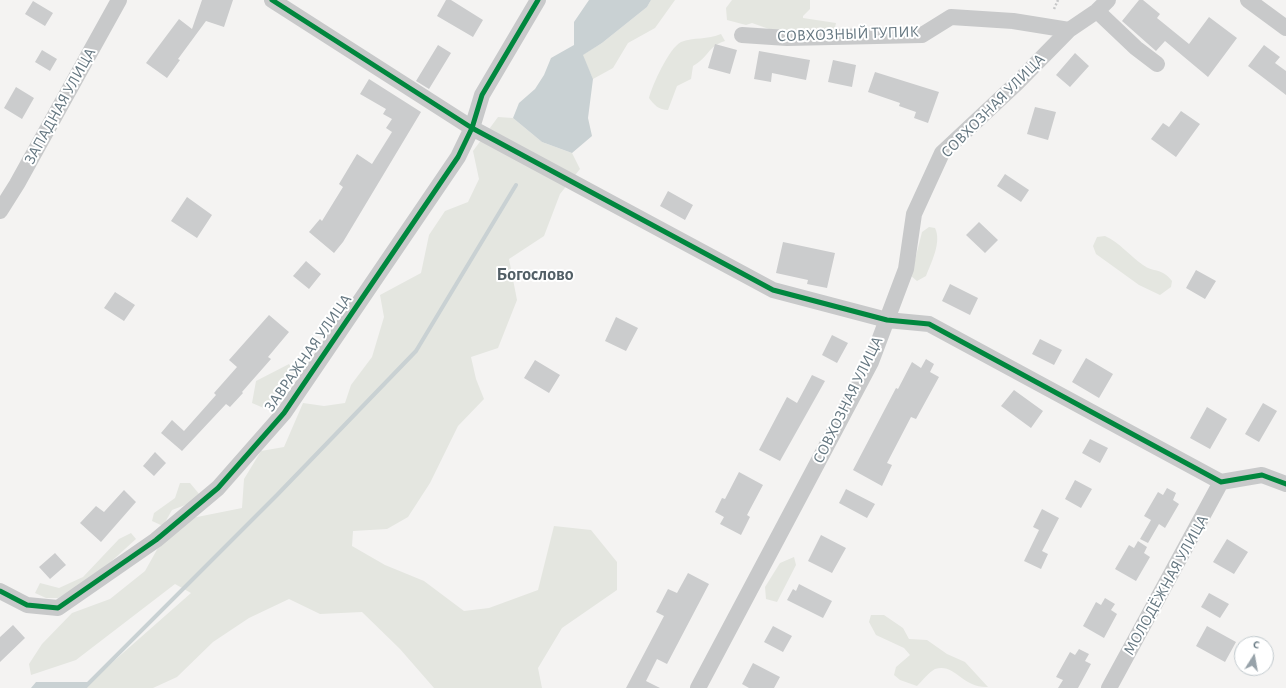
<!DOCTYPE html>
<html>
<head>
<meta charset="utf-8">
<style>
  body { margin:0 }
  #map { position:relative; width:1286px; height:688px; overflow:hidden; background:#f4f3f2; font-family:"Alegreya Sans",sans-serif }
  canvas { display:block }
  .north { position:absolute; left:1234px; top:636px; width:40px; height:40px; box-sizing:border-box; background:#fff; border:1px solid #c1c9cd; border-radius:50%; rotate:11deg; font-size:11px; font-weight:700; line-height:16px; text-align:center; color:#657781 }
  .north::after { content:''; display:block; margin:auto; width:14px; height:18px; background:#97a2a9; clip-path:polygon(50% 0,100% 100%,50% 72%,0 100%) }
</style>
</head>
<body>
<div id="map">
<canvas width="1286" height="688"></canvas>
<div class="north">С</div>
</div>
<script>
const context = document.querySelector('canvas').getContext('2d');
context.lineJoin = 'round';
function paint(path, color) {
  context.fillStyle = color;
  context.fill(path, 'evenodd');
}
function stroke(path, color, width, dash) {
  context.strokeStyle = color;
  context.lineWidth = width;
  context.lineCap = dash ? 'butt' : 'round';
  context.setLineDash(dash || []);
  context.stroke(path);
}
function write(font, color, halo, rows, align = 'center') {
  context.font = font + ' "Alegreya Sans",sans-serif';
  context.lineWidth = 4;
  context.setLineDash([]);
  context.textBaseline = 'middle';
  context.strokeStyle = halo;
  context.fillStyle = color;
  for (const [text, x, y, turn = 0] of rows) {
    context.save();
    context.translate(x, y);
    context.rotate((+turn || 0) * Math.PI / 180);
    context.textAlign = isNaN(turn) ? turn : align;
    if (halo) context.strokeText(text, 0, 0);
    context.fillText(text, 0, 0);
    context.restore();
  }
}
const green = new Path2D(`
  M651,0h24l-20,28 -27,15 -15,25 -20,11 -11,-24 20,-12 45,-36z
  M732,0h78v9l-7,7v2l33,5 -2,9 -27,3 -38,-6 -17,-6 -6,2 -19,-5 -1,-12z
  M721,34l4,7c-17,5 -16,16 -32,25l-2,13 -14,7 -9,24c-9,0 -14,-5 -19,-12 3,-12 20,-50 32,-56 12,-5 27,-2 40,-8z
  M498,117l15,1 29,24 30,11 8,16 -20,25 -16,42 -35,23 8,41 -19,48 -27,9 5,22 8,20 -26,27 -28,57 -22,34 -21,12 -34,2 -1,15 33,19 39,16 40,30 25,-3 49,-18 16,-64 37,4 26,32v28l-55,38 -24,40 4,20h-108l-34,-39 -38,-37 -42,2 -31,-15 -40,19 -36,24 -36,35 -24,11h-66l3,-6 101,-89 -16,-9 -99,76 -45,15 -2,-11 13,-20 30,-31 38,-14 35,-28 14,-25 33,-28 50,-10 2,-29 17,-28 23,-4 19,-44 21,3 21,-3 6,-18 21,-28 12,-40 -4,-22 41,-22 8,-38 16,-24 23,-9 11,-23 -6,-28z
  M929,227l6,1c7,14 -4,35 -9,48l-9,5 -6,-5 11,-44z
  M1105,236c15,7 24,19 38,29 11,8 18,2 29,16l-1,6 -11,8 -21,-10 -43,-31 -3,-8 4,-9z
  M289,364l6,10c-3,17 -16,26 -29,35l-14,-6 4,-22z
  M180,483h10l10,12 -12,9 -16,6 -9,16 -11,-5 2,-8 21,-15z
  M131,533l5,6 -43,39 -35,20h-12l-11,-5 5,-10 19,5 24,-11 36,-38z
  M794,557l2,8 -19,37 -11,-3 -1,-12 15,-24z
  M871,615h13l19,13 6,11 18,1 20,14 18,8 23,25c-27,1 -32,-24 -53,-18 -6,3 -13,12 -18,17l-17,-6 -6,-5 2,-8 14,-12 -6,-7 -28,-13 -7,-13z`);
const water = new Path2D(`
  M589,0h62l-4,7 -45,36 -19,12 10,24 -5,39 4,18 -20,17 -30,-11 -29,-24 6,-15 16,-14 9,-14 7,-17 23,-13v-23z
  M36,682h54l-3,6h-56z`);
const stream = new Path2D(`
  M84,688l193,-193 139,-144 100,-166`);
const building = new Path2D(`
  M202,0h31l-9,27 -18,-6 -28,38 2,1 -13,18 -21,-15 33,-44 13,10z
  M446,0h5l32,20 -10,17 -36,-21z
  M1139,0h4l17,14 -3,4 32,26 20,-27 28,21 -29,39 -43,-36 -9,10 -34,-30z
  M33,1l20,12 -8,13 -20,-12z
  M715,44l22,6 -7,24 -22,-6z
  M438,45l13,8 -22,36 -13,-8z
  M1264,45l16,12 -5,6 11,8v24l-38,-29z
  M42,50l15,9 -7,12 -15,-9z
  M759,51l51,9 -4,20 -34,-7 -1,9 -17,-3z
  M1075,53l14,13 -19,21 -14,-12z
  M833,60l23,5 -4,22 -24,-5z
  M875,72l64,20 -11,31 -14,-5 2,-6 -17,-6 1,-3 -32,-11z
  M369,79l52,33 -78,130 -9,11 -25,-21 11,-13 2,2 21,-34 -4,-3 18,-30 15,10 20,-32 -6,-4 6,-9 -9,-5 3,-5 -26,-15z
  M16,87l18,11 -12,21 -18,-11z
  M1035,107l21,5 -8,28 -21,-6z
  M1181,111l19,13 -24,33 -25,-18 12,-16 6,4z
  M1005,174l24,16 -8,12 -24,-16z
  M668,191l25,14 -8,15 -25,-14z
  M187,197l25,18 -15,23 -26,-17z
  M979,222l19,18 -13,13 -19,-18z
  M783,242l52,11 -8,35 -20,-4 1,-4 -32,-7z
  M306,261l15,13 -12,15 -16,-13z
  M1196,270l20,11 -11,18 -19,-11z
  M950,284l28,14 -8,17 -28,-14z
  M115,292l20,13 -11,16 -20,-13z
  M269,315l20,17 -21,25 3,2 -29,33 1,1 -13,14 -4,-3 -44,47 -21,-18 11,-13 12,11 32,-36 -2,-2 23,-26 -8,-7z
  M616,317l22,11 -12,23 -21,-10z
  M832,335l16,8 -11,20 -15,-8z
  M1040,339l22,11 -8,15 -22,-11z
  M1086,358l27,16 -14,24 -27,-16z
  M926,359l8,5 -4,8 9,5 -23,42 -5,-2 -24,46 5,2 -10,21 -29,-16 43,-82 2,1 14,-27 9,6z
  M535,360l25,15 -11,18 -25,-15z
  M812,375l13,6 -45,80 -21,-11 28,-53 10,6z
  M1014,390l29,21 -12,17 -30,-22z
  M1263,403l14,8 -18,31 -14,-8z
  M1207,407l20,12 -17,30 -20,-11z
  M1090,439l18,9 -8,15 -18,-10z
  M155,452l11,11 -12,13 -11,-10z
  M739,472l24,13 -16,30 3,2 -9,18 -21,-11 4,-7 -9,-5 7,-14 3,1z
  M1075,480l17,9 -11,19 -16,-9z
  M1167,488l9,5 -3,7 6,4 -14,24 -6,-4 -11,19 -8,-4 11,-19 -7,-4 14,-24 5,3z
  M846,489l29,15 -8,14 -28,-15z
  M124,490l12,12 -35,40 -21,-19 16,-17 8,6z
  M1042,509l17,9 -17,33 6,3 -7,15 -17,-8 15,-31 -6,-3z
  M821,535l25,13 -14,25 -24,-12z
  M1227,539l21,13 -14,22 -21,-12z
  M1138,541l9,6 -3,6 6,4 -14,24 -21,-12 14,-24 5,3z
  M55,553l11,12 -16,14 -11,-12z
  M688,573l21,11 -42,80 -10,-5 -11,22 14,7h-34l38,-72 -8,-4 12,-23 9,4z
  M799,584l33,17 -9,17 -36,-18 6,-11 3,2z
  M1209,593l20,11 -9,14 -19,-11z
  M1105,598l10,6 -4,6 6,4 -13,24 -21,-12 13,-24 5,3z
  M13,625l12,13 -25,24v-25z
  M773,626l19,10 -9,16 -19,-10z
  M1207,626l29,16 -11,20 -29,-16z
  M1079,649l10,5 -4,7 6,3 -13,24h-20l5,-8 -7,-3 14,-25 5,3z
  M753,663l27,14 -6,11h-25l-7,-4z`);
const path = new Path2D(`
  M1054,9l4,-9`);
const minor = new Path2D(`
  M272,0l200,128 301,162 114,30 42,4 292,158 41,-7 24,9
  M1248,0l38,28
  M1097,11l39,37 21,16
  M742,35l45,3 135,-3 29,-18 62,4 56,9
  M0,211l17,-27 102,-184
  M0,591l27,14 31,3 98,-68 62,-52 66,-75 174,-256 14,-29 10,-33 56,-95
  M698,688l173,-326 35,-93 8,-55 28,-61 75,-70 52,-53 28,-19 11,-11
  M1109,688l112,-206`);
const cycleway = new Path2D(`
  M272,0l200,128 301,162 114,30 42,4 292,158 41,-7 24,9
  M0,591l27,14 31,3 98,-68 62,-52 66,-75 174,-256 14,-29 10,-33 56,-95`);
const streetNames = [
  ["СОВХОЗНЫЙ ТУПИК",848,34,-2],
  ["ЗАПАДНАЯ УЛИЦА",60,106,-61],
  ["СОВХОЗНАЯ УЛИЦА",993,106,-45],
  ["ЗАВРАЖНАЯ УЛИЦА",308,353,-55],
  ["СОВХОЗНАЯ УЛИЦА",848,400,-64],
  ["МОЛОДЁЖНАЯ УЛИЦА",1166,585,-61]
];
const quarterNames = [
  ["Богослово",535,275]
];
paint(green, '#e4e6e0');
paint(water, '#c9d1d3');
stroke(stream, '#c9d1d3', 4);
paint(building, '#cbcccd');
stroke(path, '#c6c7c8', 2.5, [2, 2]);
stroke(minor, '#c8c9ca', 16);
stroke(cycleway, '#00873e', 5);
write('16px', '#657781', '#fff', streetNames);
write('bold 18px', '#525f66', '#fff', quarterNames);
</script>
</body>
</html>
